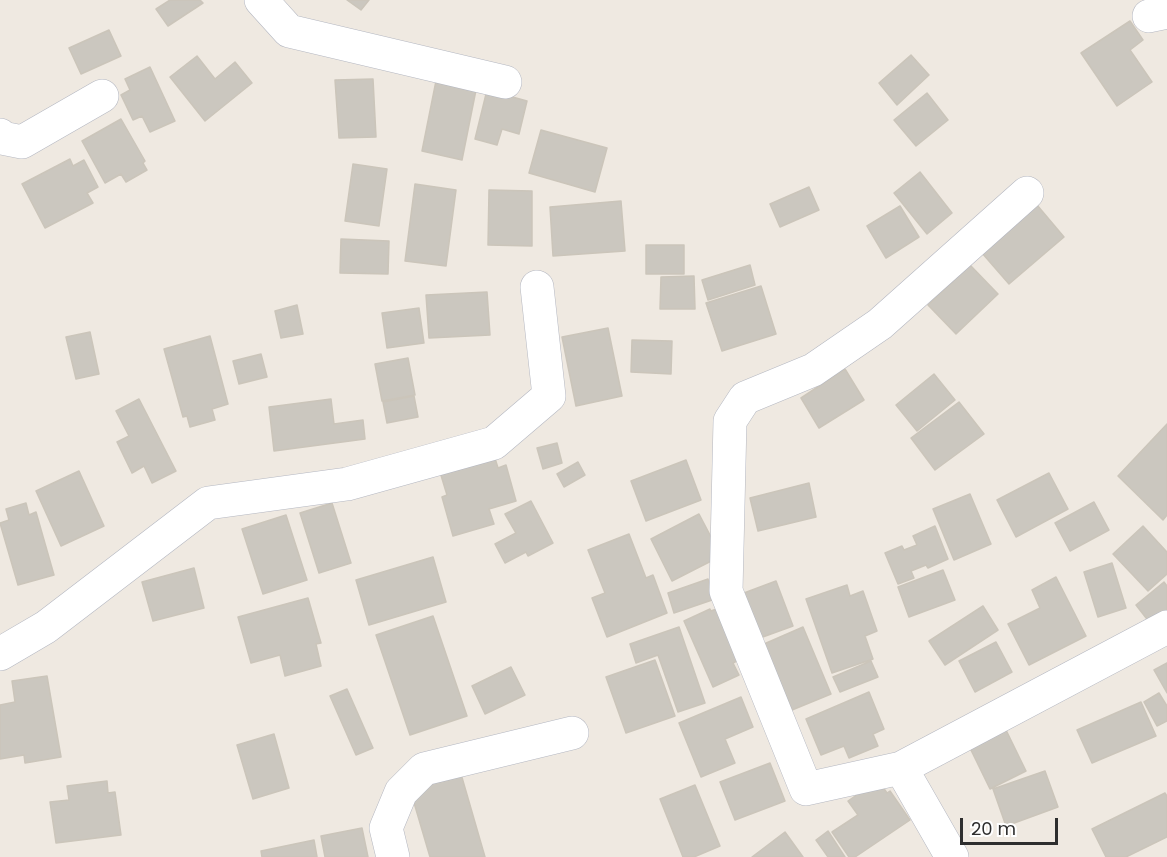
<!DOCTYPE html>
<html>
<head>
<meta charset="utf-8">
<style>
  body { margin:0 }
  #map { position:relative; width:1167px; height:857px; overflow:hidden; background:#efe9e1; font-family:Poppins,sans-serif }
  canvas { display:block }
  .scale { position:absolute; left:960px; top:818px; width:98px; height:27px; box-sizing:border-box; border:3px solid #2e2e2e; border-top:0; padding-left:8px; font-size:18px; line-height:21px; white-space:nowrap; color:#2e2e2e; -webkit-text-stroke:4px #fff; paint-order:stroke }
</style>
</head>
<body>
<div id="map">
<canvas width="1167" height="857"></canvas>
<div class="scale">20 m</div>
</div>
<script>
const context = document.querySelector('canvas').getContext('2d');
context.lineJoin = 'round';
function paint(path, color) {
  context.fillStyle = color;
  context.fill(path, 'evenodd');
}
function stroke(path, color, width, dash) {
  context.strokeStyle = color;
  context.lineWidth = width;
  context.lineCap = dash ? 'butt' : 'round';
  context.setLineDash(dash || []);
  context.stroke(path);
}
const building = new Path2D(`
  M170,0h30l3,3 -35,23 -12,-17z
  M347,0h22l-8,10z
  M1130,21l13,19 -13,10 22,32 -35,24 -36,-53z
  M109,30l12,26 -40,18 -12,-26z
  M911,55l18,20 -32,30 -18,-22z
  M197,56l18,23 20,-17 17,21 -47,38 -35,-44z
  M150,67l25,54 -25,11 -8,-16 -9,4 -12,-25 9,-5 -5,-11z
  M373,79l3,58 -37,1 -4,-58z
  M436,81l40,9 -14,70 -40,-9z
  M487,90l40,11 -8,33 -17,-5 -5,16 -22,-6z
  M927,93l21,27 -32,26 -22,-26z
  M121,119l24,42 -2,2 4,7 -21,12 -5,-8 -16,9 -23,-42z
  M541,130l66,18 -12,44 -66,-19z
  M70,159l3,7 11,-6 14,27 -11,6 6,10 -48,25 -23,-44z
  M353,164l34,5 -8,57 -34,-5z
  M920,172l32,41 -25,21 -33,-41z
  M415,184l41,6 -10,76 -41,-5z
  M809,187l10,23 -39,17 -10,-23z
  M489,190l43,1v55l-44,-1z
  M621,201l4,50 -72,5 -3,-49z
  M1037,205l27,32 -55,47 -27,-31z
  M900,206l19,31 -33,21 -19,-32z
  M341,239l48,2 -1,33 -48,-1z
  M646,245h38v29h-38z
  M750,265l5,20 -47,15 -6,-20z
  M970,265l28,29 -42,40 -28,-29z
  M694,276l1,33h-35l1,-32z
  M761,286l15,48 -54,17 -16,-48z
  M487,292l3,43 -61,3 -3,-43z
  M297,305l6,29 -22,4 -6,-27z
  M419,308l5,35 -37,5 -5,-35z
  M608,328l14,68 -46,10 -14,-69z
  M90,332l9,42 -23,5 -10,-42z
  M210,336l18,68 -16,5 3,11 -25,7 -3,-11 -4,1 -19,-68z
  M632,340l40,1 -1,33 -40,-2z
  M261,354l6,23 -28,7 -6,-23z
  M408,358l7,37 -33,6 -7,-37z
  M845,369l19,31 -45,28 -18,-30z
  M934,374l21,26 -38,31 -21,-26z
  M414,396l4,21 -31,6 -4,-21z
  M139,399l37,72 -24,12 -8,-17 -12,7 -15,-31 12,-6 -13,-25z
  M331,399l3,25 29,-4 2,19 -91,12 -5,-44z
  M959,402l25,32 -49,36 -24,-32z
  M1167,424v91l-4,5 -45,-44z
  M557,443l5,20 -19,6 -6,-21z
  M494,455l4,13 8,-3 10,36 -27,8 5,15 -41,12 -11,-39 5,-2 -7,-23z
  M686,460l15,40 -55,21 -15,-40z
  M578,462l7,13 -21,12 -7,-13z
  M79,471l25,55 -43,20 -25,-55z
  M1049,473l19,36 -52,28 -19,-37z
  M809,483l7,34 -58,14 -8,-33z
  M970,494l21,50 -37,16 -21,-51z
  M531,501l22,42 -25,13 -2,-4 -21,11 -10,-19 21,-11 -11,-19z
  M1094,502l15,28 -39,21 -15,-28z
  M26,503l3,12 7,-3 18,63 -36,10 -18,-62 9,-3 -3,-11z
  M332,503l19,60 -32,10 -19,-60z
  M699,514l22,42 -49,25 -21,-42z
  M286,515l21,65 -44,14 -21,-65z
  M935,526l13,33 -20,9 -2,-3 -15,6 3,7 -16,6 -13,-31 17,-7 2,4 13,-5 -4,-9z
  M1143,526l24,26v22l-19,17 -35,-37z
  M629,534l17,44 7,-3 14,38 -60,24 -15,-39 13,-5 -17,-43z
  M433,557l13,45 -77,23 -13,-45z
  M1112,563l14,45 -28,9 -14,-45z
  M194,568l10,40 -51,13 -11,-39z
  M943,570l12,30 -46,17 -11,-30z
  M1056,577l30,59 -57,29 -21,-41 32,-16 -8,-18z
  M708,579l7,20 -41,14 -6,-20z
  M776,581l17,45 -33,12 -16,-45z
  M1164,582l3,4v24l-17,13 -14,-18z
  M847,585l3,11 13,-5 14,40 -12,5 8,23 -41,14 -26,-74z
  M308,598l13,45 -5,1 5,22 -36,10 -5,-21 -29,8 -13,-46z
  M983,606l15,24 -53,35 -16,-24z
  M722,607l22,50 -11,6 6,12 -26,12 -29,-66 26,-12 1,2z
  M433,616l34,100 -57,19 -34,-100z
  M679,627l26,76 -27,9 -20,-57 -22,8 -6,-19z
  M803,627l28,67 -39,16 -28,-66z
  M996,642l16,30 -37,20 -16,-31z
  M655,660l20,56 -49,17 -20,-56z
  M871,661l7,16 -38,15 -7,-15z
  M1167,663v30l-13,-23z
  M511,667l14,28 -40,19 -13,-28z
  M47,676l14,81 -36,6 -1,-8 -24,4v-54l15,-3 -3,-21z
  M347,689l26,59 -17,7 -26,-59z
  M869,692l15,37 -11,5 5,12 -29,12 -5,-12 -23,9 -15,-36z
  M1159,693l8,13v15l-10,5 -13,-24z
  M741,697l12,30 -28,12 10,24 -34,14 -22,-54z
  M1141,702l15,34 -64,27 -15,-33z
  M1006,730l20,41 -36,18 -20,-41z
  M274,734l15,54 -36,11 -16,-54z
  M770,763l15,38 -50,19 -15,-38z
  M1045,771l13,36 -52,19 -13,-37z
  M461,774l24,83h-55l-20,-68z
  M878,780l9,13 3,-2 20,29 -55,37h-6l-17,-25 26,-17 -10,-14z
  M107,781l1,12 7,-1 6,43 -65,8 -6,-41 19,-2 -2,-14z
  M695,785l25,61 -26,11h-11l-23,-58z
  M1165,793l2,3v41l-41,20h-20l-14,-28z
  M362,828l6,29h-43l-4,-21z
  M828,831l17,26h-17l-12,-17z
  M785,832l18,25h-51z
  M314,840l3,17h-55l-1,-6z`);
const minor = new Path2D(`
  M261,0l28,31 216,51
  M1149,16l18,-4
  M0,135l2,3 20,4 80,-46
  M0,654l46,-27 162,-124 139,-19 147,-41 55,-47 -12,-109
  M901,768l-95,21 -80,-198 4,-170 15,-23 68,-28 67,-46 147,-131
  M393,857l-7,-29 15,-36 23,-23 148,-36
  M952,857l-51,-89 266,-141`);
paint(building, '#cbc7bf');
stroke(building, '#cbc5ba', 1.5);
stroke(minor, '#b4b7c1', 34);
stroke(minor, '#fff', 33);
</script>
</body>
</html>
